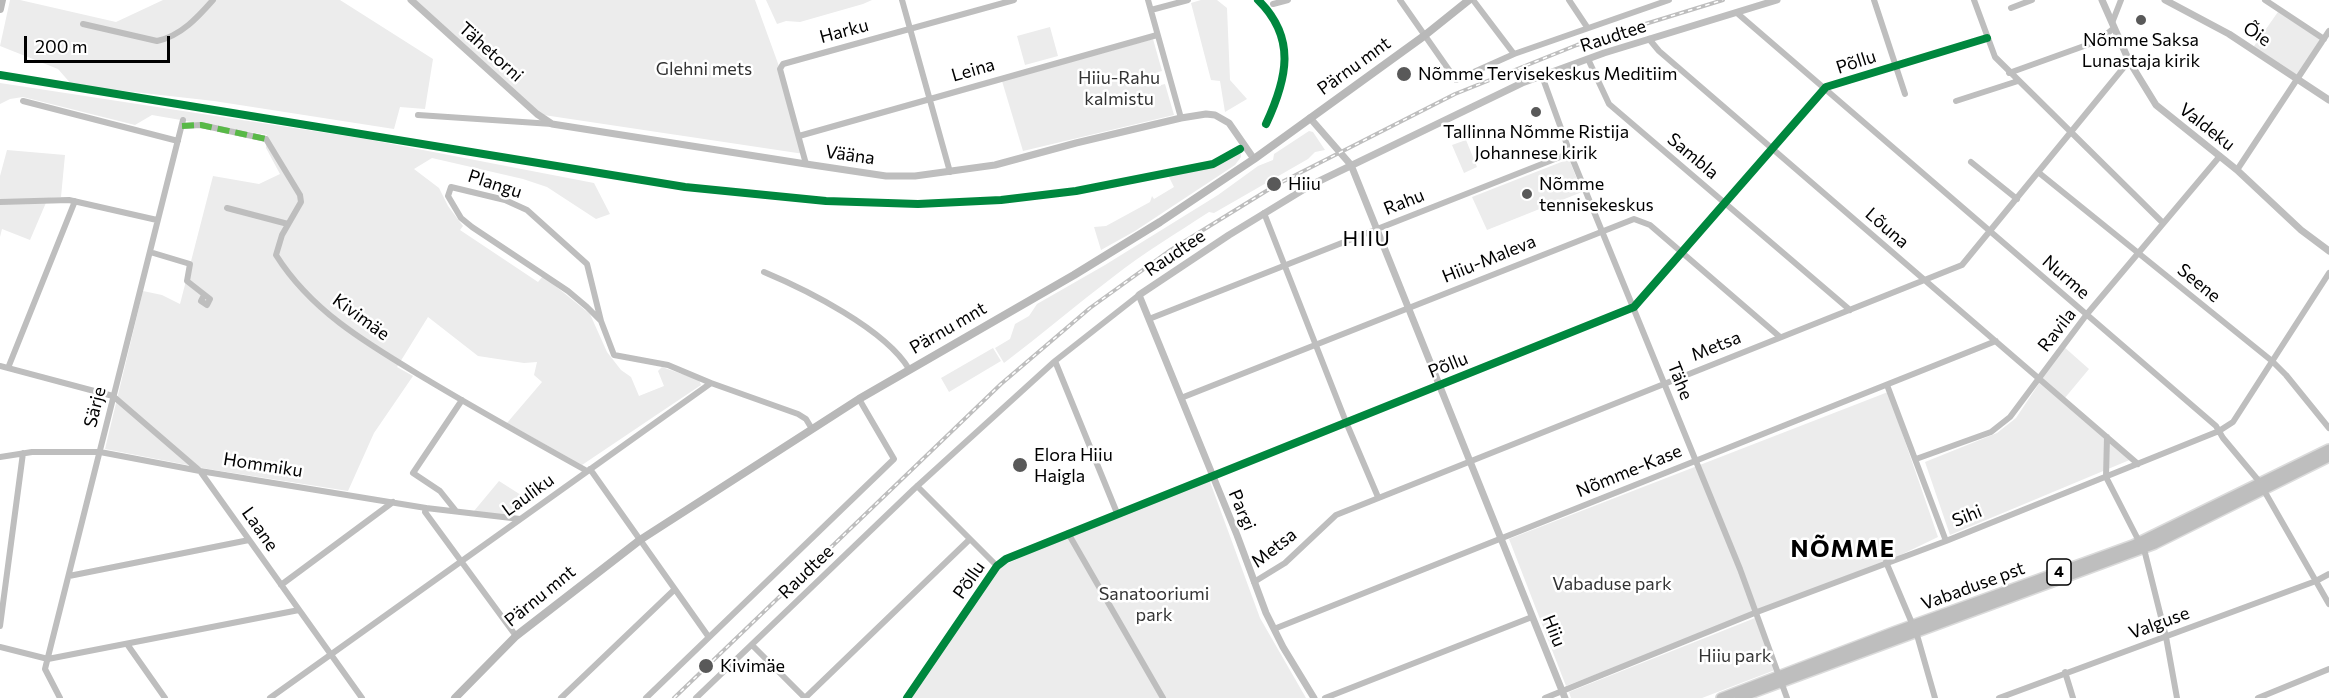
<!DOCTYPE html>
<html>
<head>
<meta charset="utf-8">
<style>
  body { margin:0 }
  #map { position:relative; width:2329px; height:698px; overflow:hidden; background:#fff; font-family:Commissioner,sans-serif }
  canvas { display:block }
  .scale { position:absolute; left:24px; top:36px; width:146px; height:27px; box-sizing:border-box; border:3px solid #000; border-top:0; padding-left:8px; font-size:18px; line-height:21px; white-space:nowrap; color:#000; -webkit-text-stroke:4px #fff; paint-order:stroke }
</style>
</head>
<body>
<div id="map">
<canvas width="2329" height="698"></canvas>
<div class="scale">200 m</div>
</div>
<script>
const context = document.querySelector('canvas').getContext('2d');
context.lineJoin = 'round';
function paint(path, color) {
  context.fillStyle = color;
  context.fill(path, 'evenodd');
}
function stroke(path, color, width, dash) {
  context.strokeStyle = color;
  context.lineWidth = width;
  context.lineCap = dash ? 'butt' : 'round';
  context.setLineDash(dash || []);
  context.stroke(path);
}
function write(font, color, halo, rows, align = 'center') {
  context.font = font + ' Commissioner,sans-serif';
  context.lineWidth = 5;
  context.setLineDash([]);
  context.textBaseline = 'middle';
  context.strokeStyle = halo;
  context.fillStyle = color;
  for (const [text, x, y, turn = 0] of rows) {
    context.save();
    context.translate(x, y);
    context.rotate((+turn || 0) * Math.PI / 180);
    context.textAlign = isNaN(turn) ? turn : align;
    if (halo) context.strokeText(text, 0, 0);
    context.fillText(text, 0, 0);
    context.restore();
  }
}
const green = new Path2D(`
  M10,0h10l96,22 47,-22h177l93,59 -8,50 -25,-2 -6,22 -180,-28 -142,-16 -14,-16 -58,-23z
  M411,0h344l25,69 24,85 -267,-40z
  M766,0h106l-9,4 -63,18 -14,-1 -9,3z
  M1201,0h16l10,8 3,72 17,19 -22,13 -5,-31 -9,-1 -20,-77z
  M2280,9l44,30 -27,40 -45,-30z
  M1050,27l8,29 -33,9 -8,-29z
  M1153,39l9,32 -4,1 3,13 4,-1 9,31 -151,36 -21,-70z
  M0,83l366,56 228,44 16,31 -14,5 -49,-32 -24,-8 -91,-21 -18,11 25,19 9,18 15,20 -3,4 78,52 5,-6 47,38 17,38 14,18 10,7 8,19 25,-10 -6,-15 4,-4 37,13 2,5 -119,80 -75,-42 35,-41 -8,-7 3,-13 -13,1 -46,-7 -50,-39 -31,50 16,9 -39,57 -26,58 -140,-22 -103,-20 38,-158 19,4 18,9 33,-128 46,8 21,-10 -14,-26 1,-13 -115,-20 -17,10 -112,-28 -13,2 -10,5z
  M1309,131l4,1 12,18 -10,2 -7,7 -94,54 -5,-1c-32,21 -66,41 -96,65 -37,28 -72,58 -109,86l-9,-15 15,-9 5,-15 14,-8 8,-12 68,-39 113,-70 40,-29 15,-6 1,-6z
  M1466,140l11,27 -13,6 -12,-28z
  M7,150l58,5 -4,42 -13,1 -18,42 -28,-11 -2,8v-61z
  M1237,154h4v3l-6,8 -100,66 -34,19 -7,-23 12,-1 44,-24 2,-6 2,3 20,-12 -5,-10 4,-2 44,-10z
  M1569,159l13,33 -95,38 -15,-33z
  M2063,346l26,23 -25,30 -26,-21z
  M993,348l8,13 -52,31 -8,-14z
  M2040,382l92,77 -182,76 -25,-73 72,-29 19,-15z
  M1888,392l50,145 -52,25 -320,124 -57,-147z
  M1209,479l51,139 46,80h-397l89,-130 69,-32z
  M499,481l33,21 -21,14 -37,-5z
  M1755,618l20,52 -73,28h-131l-2,-6z`);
const minor = new Path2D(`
  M902,0l48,172
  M1148,0l33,118
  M1400,0l56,80 58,-26 155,-54
  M1473,0l41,54
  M1569,0l18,27
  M1874,0l31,94
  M1974,0l21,57 167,165
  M2265,0l59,39
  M1273,4l15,-4
  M2011,8l21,-8
  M1151,10l37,-10
  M1737,13l479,413 7,12 35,42 71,124
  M2112,23l9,-23
  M83,24l74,17c24,-5 41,-24 56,-41
  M1649,39l10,12 479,413
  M1588,59l21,45 241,206
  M2009,73l89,-32 16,-13
  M1542,76l28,77 170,416 47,129
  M23,101l155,40
  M1956,101l62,-20
  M418,115l134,9
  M182,126l19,-1 65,14 34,56 1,7 -19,33 -6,20c37,59 97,92 155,127 52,31 104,60 156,89
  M799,136l358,-101
  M1971,162l46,37
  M806,164l-26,-95 3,-5 231,-64
  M2237,170l92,-139
  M2038,172l234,189 14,14 43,53
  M0,202l69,-2 88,20
  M227,208l61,16
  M1264,213l82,209 32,75
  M150,252l40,12 -3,17 23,18 -3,6 -6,-4 3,-6
  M764,272c43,18 121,57 145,97
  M1149,319l421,-166
  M601,321l-14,-57 -60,-54 -22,-10 -54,-13 -3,9 13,22 11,9 96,64 19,16 14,14 13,34 54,10 43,18
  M1055,361l62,152
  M0,366l113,30 87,75 162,227
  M8,368l67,-167
  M1887,385l59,156
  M1181,398l453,-179 16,6 130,112
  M2107,437l-1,40 39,76 21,84 11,61
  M0,457l32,-5h68l100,19 226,37 94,11
  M1916,459l75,-27 19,-15 77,-103 133,-158
  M590,469l118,167
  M917,486l80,80
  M426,508l-1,4 91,124
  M456,511l-16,-20 -27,-18 49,-73
  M1068,533l95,165
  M1886,562l31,73 18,63
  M69,576l180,-36
  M1254,582l31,-19 51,-48 626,-250 167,-204
  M281,585l112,-83
  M0,626l23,-173
  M1274,629l722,-288
  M127,644l38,54
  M752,645l53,53
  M0,647l48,12 251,-49
  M2065,672l8,26
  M60,698l-15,-29 138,-549
  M270,698l441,-315 87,31 8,5 6,10
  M561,698l113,-108
  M646,698l248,-239 -35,-60
  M696,698l218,-209 141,-128 84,-66
  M805,698l165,-159
  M907,698l90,-132 9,-7 628,-252 192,-220 161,-49
  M1325,698l207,-81
  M1545,698l212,-86 189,-71 273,-110 14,-9 96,-149
  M1999,698l317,-117 13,-7
  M2258,698l71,-29`);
const tertiary = new Path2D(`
  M411,0l126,114 15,10 254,40 80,12h29l80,-11 81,-22 105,-25 25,-4 9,1 14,8 25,36
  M2102,0l27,61 27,44 81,65 64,60 28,21
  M2165,0l64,34 100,66
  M1310,118l41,47 214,533
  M1314,698l-31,-51 -17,-34 -29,-78 -98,-240 90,-60 82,-50 211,-102 82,-30 173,-53`);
const secondary = new Path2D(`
  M0,9l2,-9
  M455,698l61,-62 124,-96 219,-141 215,-124 86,-53 94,-63 170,-123 45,-36`);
const trunk = new Path2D(`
  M1721,698l172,-66 240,-87 196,-96
  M1739,698l416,-154 174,-87`);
const rail = new Path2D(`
  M674,698l327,-314 89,-76 79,-57 107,-66 179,-91 122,-49 146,-45`);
const quiet = new Path2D(`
  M182,126l19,-1 65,14`);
const cycleway = new Path2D(`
  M1258,0c39,38 29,79 8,124
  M0,75l685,112 141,14 92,3 83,-4 75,-9 137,-27 27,-15
  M907,698l90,-132 9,-7 628,-252 192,-220 161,-49`);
const markers = [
  [2141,20,6,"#595959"],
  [1404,74,8,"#595959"],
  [1536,112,6,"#595959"],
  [1274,184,8,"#595959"],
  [1527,194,6,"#595959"],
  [1020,465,8,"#595959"],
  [706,666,8,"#595959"]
];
const shields = [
  [2059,572,24]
];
const shieldNames = [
  ["4",2059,572]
];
const streetNames = [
  ["Harku",844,31,-15],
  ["Õie",2257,34,34],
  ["Raudtee",1613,36,-18],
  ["Tähetorni",491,52,42],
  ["Põllu",1856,62,-18],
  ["Pärnu mnt",1354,66,-36],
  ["Leina",973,70,-16],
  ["Valdeku",2207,127,38],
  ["Vääna",850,155,8],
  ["Sambla",1693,156,40],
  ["Plangu",495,184,18],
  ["Rahu",1404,202,-22],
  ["Lõuna",1887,228,41],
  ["Raudtee",1175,253,-34],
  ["Hiiu-Maleva",1489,259,-22],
  ["Nurme",2066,277,41],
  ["Seene",2199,283,39],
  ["Kivimäe",361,317,36],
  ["Pärnu mnt",948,328,-30],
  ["Ravila",2057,330,-52],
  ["Metsa",1716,346,-22],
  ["Põllu",1448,365,-22],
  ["Tähe",1680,381,68],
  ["Särje",95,407,-76],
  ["Hommiku",263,465,9],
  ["Nõmme-Kase",1629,471,-22],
  ["Lauliku",528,495,-36],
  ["Pargi",1242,510,67],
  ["Sihi",1967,516,-22],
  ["Laane",260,529,55],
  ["Metsa",1274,548,-38],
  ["Raudtee",806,572,-44],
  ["Põllu",969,580,-55],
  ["Vabaduse pst",1973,586,-20],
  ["Pärnu mnt",540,596,-39],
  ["Valguse",2159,623,-20],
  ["Hiiu",1554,631,68]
];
const poiNames = [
  ["Nõmme Saksa",2141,40,"center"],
  ["Lunastaja kirik",2141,61,"center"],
  ["Nõmme Tervisekeskus Meditiim",1418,74],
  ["Tallinna Nõmme Ristija",1536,132,"center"],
  ["Johannese kirik",1536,153,"center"],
  ["Hiiu",1288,184],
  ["Nõmme",1539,184],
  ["tennisekeskus",1539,205],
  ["Elora Hiiu",1034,455],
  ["Haigla",1034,476],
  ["Kivimäe",720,666]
];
const parkNames = [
  ["Glehni mets",704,69],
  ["Hiiu-Rahu",1119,78],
  ["kalmistu",1119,99],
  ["Vabaduse park",1612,584],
  ["Sanatooriumi",1154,594],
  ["park",1154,615],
  ["Hiiu park",1735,656]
];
const quarterNames = [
  ["HIIU",1367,239]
];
const districtNames = [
  ["NÕMME",1843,549]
];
paint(green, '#ececec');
stroke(trunk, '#dbdbdb', 12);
stroke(minor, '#bebebe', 6);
stroke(tertiary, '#bebebe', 7);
stroke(secondary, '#b8b8b8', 8);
stroke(trunk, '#bebebe', 9);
stroke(rail, '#bebebe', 4);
stroke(rail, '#fff', 1.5, [4.5]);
stroke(quiet, '#58b947', 6, [12, 6]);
stroke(cycleway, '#00873e', 8);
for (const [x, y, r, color] of markers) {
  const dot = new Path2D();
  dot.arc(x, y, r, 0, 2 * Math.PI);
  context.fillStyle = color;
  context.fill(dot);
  stroke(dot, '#fff', 2);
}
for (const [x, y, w] of shields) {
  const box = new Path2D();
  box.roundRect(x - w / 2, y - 13, w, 26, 4.5);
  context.fillStyle = '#fff';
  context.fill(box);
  stroke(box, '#000', 1.5);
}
write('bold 16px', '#000', null, shieldNames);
write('18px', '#000', '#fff', streetNames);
write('18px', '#000', '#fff', poiNames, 'left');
write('18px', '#333', '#fff', parkNames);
context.letterSpacing = '1.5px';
write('21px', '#000', '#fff', quarterNames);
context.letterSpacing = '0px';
context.letterSpacing = '1.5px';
write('bold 24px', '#000', '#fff', districtNames);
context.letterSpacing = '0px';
</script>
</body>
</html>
